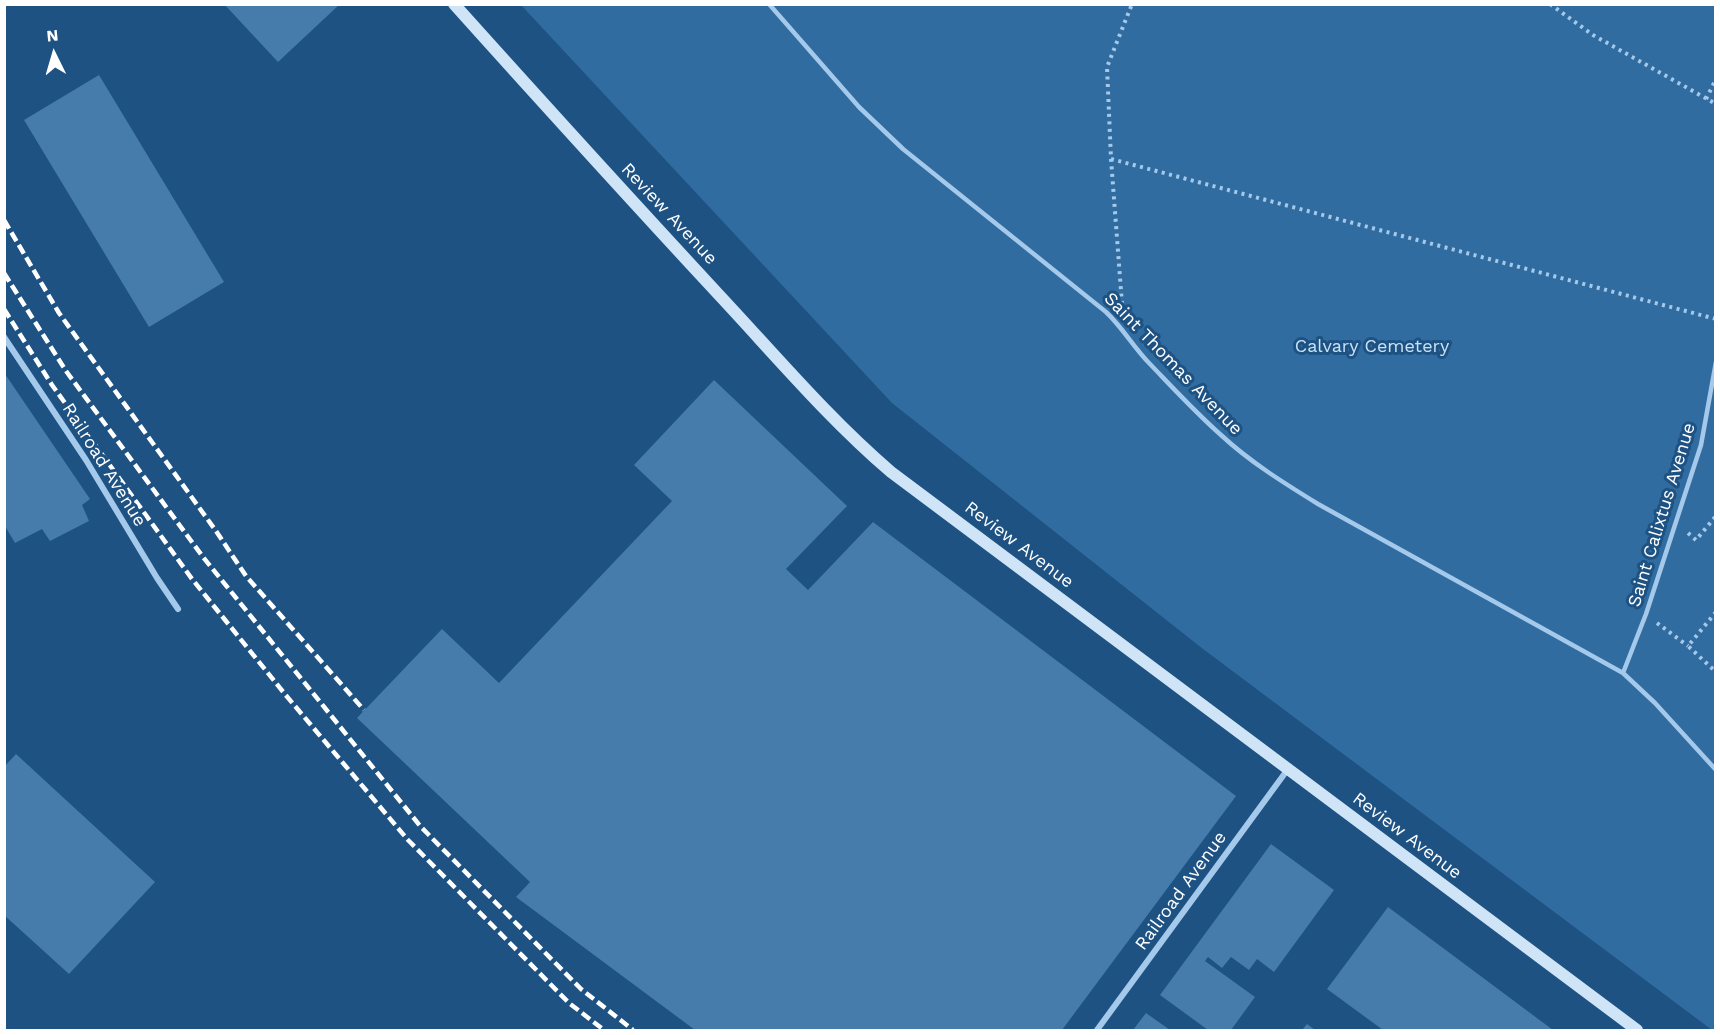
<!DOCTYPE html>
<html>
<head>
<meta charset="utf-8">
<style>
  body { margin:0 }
  #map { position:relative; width:1720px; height:1035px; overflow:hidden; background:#1d5283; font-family:"Work Sans",sans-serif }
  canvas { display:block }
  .frame { position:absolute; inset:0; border:6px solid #fff; pointer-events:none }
  .north { position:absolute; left:24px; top:24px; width:60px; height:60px; -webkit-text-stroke:4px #1d5283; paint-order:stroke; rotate:355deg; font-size:16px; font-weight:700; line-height:24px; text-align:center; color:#fff }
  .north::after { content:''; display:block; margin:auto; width:21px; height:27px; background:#fff; clip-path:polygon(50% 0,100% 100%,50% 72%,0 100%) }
</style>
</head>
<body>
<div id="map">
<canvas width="1720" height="1035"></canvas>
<div class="frame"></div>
<div class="north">N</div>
</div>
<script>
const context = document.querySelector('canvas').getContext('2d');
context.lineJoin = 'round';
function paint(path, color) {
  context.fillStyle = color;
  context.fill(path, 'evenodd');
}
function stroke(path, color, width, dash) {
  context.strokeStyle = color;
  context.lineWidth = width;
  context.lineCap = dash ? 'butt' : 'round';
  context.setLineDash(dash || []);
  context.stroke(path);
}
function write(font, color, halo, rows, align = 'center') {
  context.font = font + ' "Work Sans",sans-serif';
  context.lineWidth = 6;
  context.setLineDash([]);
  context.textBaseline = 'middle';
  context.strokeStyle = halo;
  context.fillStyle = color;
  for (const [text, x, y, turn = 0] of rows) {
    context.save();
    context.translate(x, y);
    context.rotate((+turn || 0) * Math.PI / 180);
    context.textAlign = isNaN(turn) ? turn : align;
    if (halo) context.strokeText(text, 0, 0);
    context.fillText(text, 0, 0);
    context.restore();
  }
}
const green = new Path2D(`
  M521,5h1194v1025h-3l-509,-381 -311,-246z`);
const building = new Path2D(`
  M224,4h116l-62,58z
  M99,75l125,207 -75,45 -125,-207z
  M5,374l85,125 -8,6 7,16 -39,20 -8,-12 -27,14 -10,-17z
  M714,380l133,126 -61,63 22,21 65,-68 363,274 -174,234h-367l-179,-133 14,-15 -173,-164 85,-89 57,54 173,-182 -38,-36z
  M16,754l139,128 -86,92 -65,-59v-148z
  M1271,844l63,46 -60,82 -17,-13 -8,11 -18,-13 -9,11 -14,-11 -3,4 50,36 -24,33h-23l-48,-35z
  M1388,907l165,123h-170l-56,-41z
  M1146,1013l24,17h-37z
  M1307,1024l8,6h-13z`);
const path = new Path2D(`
  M1550,4l43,31 123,69
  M1706,99l10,-20
  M1111,159l605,160
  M1122,304l-11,-145 -4,-92 25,-63
  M1688,533l8,7 20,-24
  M1716,612l-28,34 28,26
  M1657,623l31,23`);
const lane = new Path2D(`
  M769,4l90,103 44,42 203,163c17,16 28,36 44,52 23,24 46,49 71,71 29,27 63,48 97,69l305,169 32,30 61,67
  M1623,673l23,-59 55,-169 15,-83`);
const street = new Path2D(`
  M4,337l82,123 71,118 21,31
  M1097,1030l191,-261`);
const secondary = new Path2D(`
  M454,4c88,98 177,196 266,292 56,60 109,123 171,176l746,558`);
const rail = new Path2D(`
  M4,220l55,93 157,218 30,45 118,134
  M4,273l62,98 137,186 218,270 160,162 52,41
  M4,309l48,76 140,194 92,114 124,147 161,163 35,27`);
const streetNames = [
  ["Review Avenue",669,214,47],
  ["Saint Thomas Avenue",1173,364,46],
  ["Railroad Avenue",104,465,58],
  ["Saint Calixtus Avenue",1662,515,-73],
  ["Review Avenue",1019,545,37],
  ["Review Avenue",1407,836,37],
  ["Railroad Avenue",1181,891,-54]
];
const parkNames = [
  ["Calvary Cemetery",1372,347]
];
paint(green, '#316ca1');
paint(building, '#467cac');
stroke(path, '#a4c9ea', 4, [3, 4.5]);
stroke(lane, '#a4c9ea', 4.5);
stroke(street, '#a4c9ea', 6);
stroke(secondary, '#cfe4f7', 12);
stroke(rail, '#fff', 4.5, [10, 4.5]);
write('18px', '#fff', '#1d5283', streetNames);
write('18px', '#c8e2f7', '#1d5283', parkNames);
</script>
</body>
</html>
